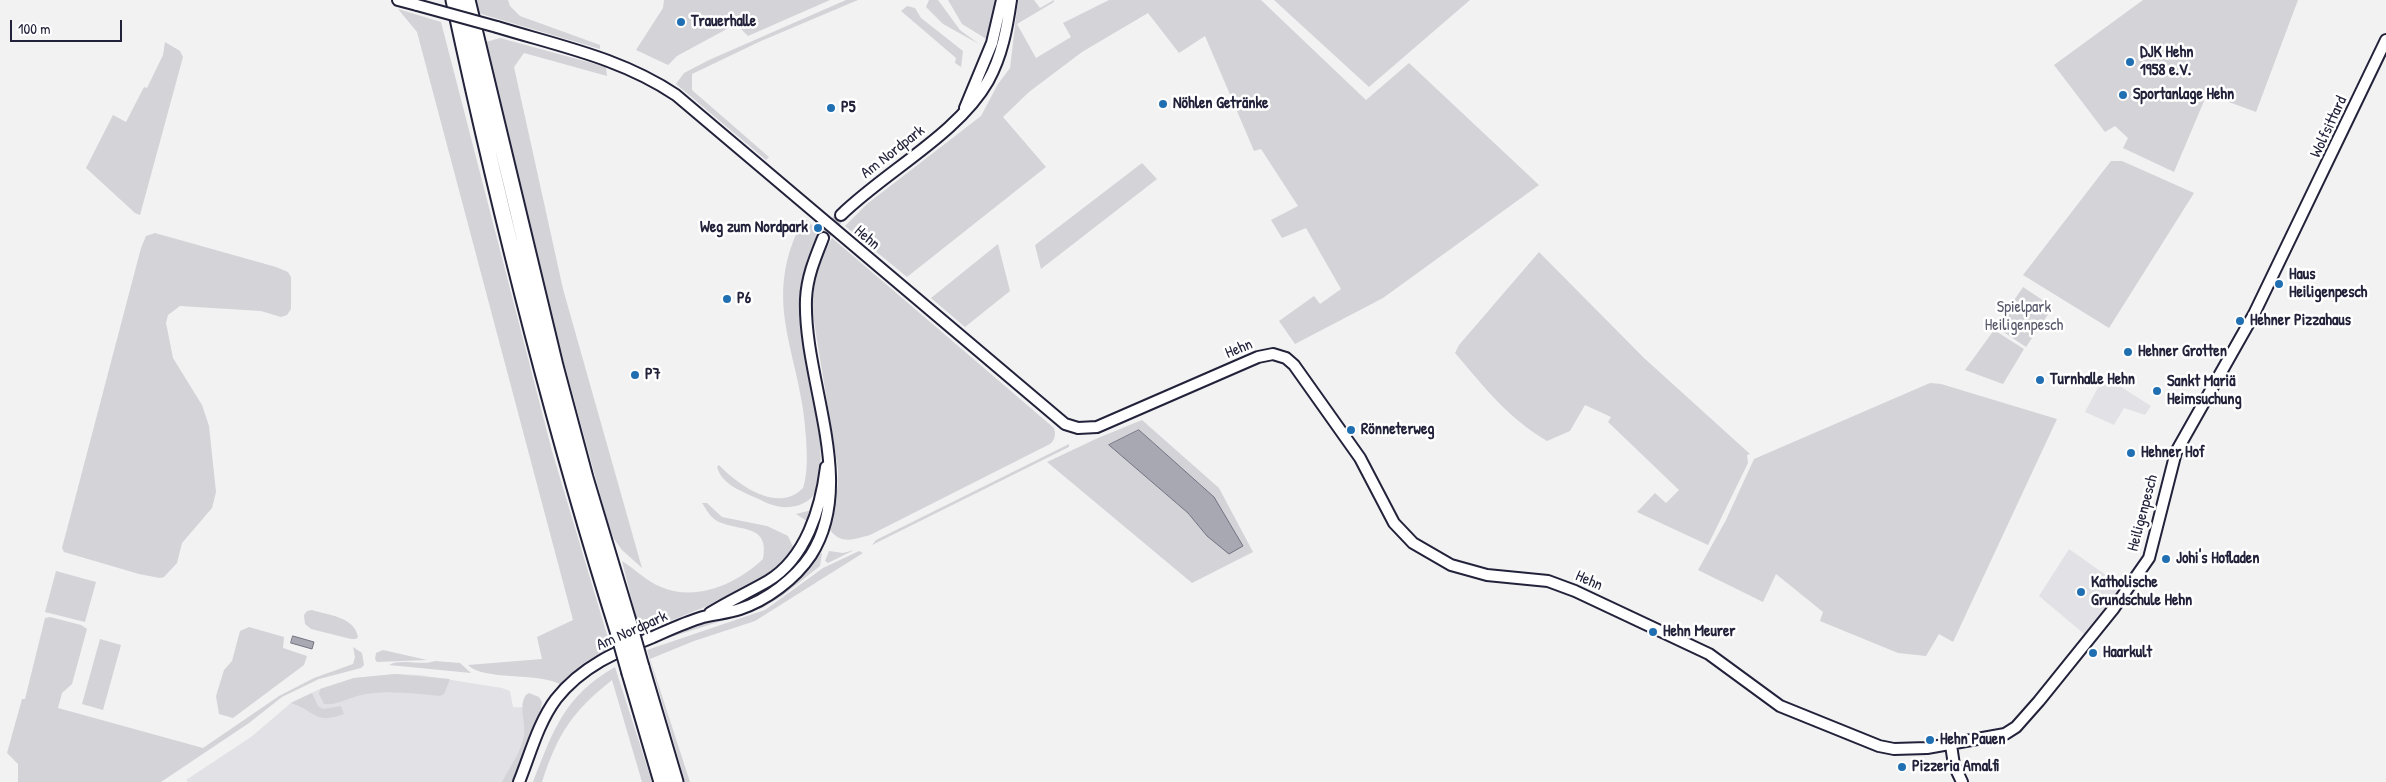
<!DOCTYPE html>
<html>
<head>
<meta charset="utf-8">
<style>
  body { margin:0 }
  #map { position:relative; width:2386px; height:782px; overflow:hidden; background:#f2f2f3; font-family:"Patrick Hand",sans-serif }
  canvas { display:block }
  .scale { position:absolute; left:10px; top:20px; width:112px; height:22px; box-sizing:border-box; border:2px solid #22223b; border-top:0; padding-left:6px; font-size:15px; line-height:18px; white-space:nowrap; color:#22223b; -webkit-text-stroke:4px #fff; paint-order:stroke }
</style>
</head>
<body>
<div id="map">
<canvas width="2386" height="782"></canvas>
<div class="scale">100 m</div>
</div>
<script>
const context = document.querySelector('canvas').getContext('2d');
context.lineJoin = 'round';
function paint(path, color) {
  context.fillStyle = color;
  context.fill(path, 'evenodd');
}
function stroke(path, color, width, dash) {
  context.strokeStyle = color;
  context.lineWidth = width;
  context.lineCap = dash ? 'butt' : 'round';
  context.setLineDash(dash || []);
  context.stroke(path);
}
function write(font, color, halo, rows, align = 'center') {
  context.font = font + ' "Patrick Hand",sans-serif';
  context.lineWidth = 5;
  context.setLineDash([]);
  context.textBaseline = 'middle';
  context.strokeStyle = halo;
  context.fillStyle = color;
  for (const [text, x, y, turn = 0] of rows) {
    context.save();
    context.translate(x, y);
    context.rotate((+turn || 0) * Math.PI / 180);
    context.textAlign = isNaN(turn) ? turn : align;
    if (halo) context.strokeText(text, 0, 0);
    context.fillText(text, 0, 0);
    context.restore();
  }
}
const built = new Path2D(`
  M2104,376l47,30 -6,9 -21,-7 -10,17 -29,-13z
  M2069,549l54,38 -39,47 -45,-38z
  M395,674l25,1 82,13 8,3 3,16 28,1 -29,74h-324l-2,-2 65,-43 41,-35 28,-13 34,-11z`);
const green = new Path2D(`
  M475,0h33l2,6 10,10 80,29v4l-122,-36z
  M664,0h166l-82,36 -12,-12 -59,32 -9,9 -32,-15 27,-42z
  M846,0h12l-97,41 -69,33v16l77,67 -3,3 -90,-76 8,-11 25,-13z
  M929,0h9l22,30 19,14 -36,-20 -17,-17z
  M948,0h49l-9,40 -26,-16z
  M1018,0h16l6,8 14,-8v2l-37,22 19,34 35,-21 -8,-14 46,-23h152l105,100 43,-37 130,122 -156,113 -88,46 -16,-23 35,-25 6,8 21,-15 -35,-61 -24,10 -11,-18 27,-14 -37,-57 -7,2 -49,-115 -26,17 -31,-40 -66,39 -53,40 -26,25 43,50 -139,110 -62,-51 22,-22 114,-88 17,-32 12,-16z
  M1274,0h196l-101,87z
  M2143,0h155l-42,112 -49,-18 -33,78 -51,-24 5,-10 -13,-12 -10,6 -51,-67z
  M907,6l8,2 6,10 42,33 -2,16 -6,-4 1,-5 -55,-47z
  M398,9l43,13 111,429 59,197 -29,16 -22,20c-24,-12 -76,-3 -92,-19l74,-6 -5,-22 36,-17 -156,-588z
  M500,38l106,29 1,9 -83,-23 -10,14 49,222 79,279 -20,-18 -8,-11 -6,-16 -69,-252 -53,-229z
  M165,42l15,9 3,6 -43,158 -5,-2 -49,-45 27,-53 13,7 18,-35 3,1 16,-33z
  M2111,161h11l72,32 -85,135 -86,-53z
  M1142,163l15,16 -116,90 -6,-24z
  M804,218l15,13c-13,27 -21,53 -19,84 1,37 38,156 11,183 -7,7 -19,10 -29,9 -10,-1 -19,-6 -28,-10 -15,-7 -32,-13 -37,-30l2,-2c19,20 59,49 84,23 5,-15 4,-34 3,-50 -4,-85 -48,-135 -2,-220z
  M155,233l121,34 12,5 3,5v32l-4,6 -6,2 -20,-6 -81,-5 -12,9 -2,8 7,35 29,47 7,21 7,66 -4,16 -30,35 -5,20 -13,14 -4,1 -21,-4 -75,-22 -2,-4 79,-300 5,-12z
  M832,238l222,190c2,6 1,12 -4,16l-180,91c-15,4 -29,10 -40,-5l8,-46v-15l-26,-160c1,-25 7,-49 20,-71z
  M998,244l12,47 -45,36 -34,-29z
  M1539,252l105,106 106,96 -3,1 1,8 -40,82 -71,-33 18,-19 11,10 13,-13 -71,-68 3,-5 -26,-12 -15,26 -23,10c-39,-23 -63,-54 -92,-88l4,-8z
  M2023,287l30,20 -27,40 -30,-20z
  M1994,330l30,19 -21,35 -38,-14z
  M1930,383l11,1 116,35 -104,223 -14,-8 -13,22 -28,-3 -78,-32 3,-9 -47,-38 -13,28 -65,-32 28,-50 28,-61z
  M1142,420l77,68 34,64 -61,31 -145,-121 51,-24zM1139,430l75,67 -7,39 -19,-23 -78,-68z
  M1069,444v3l-197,98 4,-5z
  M702,503h5l15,14 45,9 21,10 5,11c-26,42 -108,67 -153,86l-18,-72c13,8 24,20 39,26 35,15 76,-3 102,-28 7,-36 -24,-27 -46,-38 -7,-4 -11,-12 -15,-18z
  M812,510l-2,13 -14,-9z
  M854,550l-26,13 -3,-2 4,-10 14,2z
  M859,551l4,2 -108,68 -61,20 -44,18 40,123h-5l-38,-132 118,-40 58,-42z
  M822,553l-2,13 -38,30 -20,12 -91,29 -23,10 -1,-3 41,-16 77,-24 30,-22 21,-26z
  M56,571l40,11 -11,40 -40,-10z
  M312,610c16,5 43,7 46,27l-2,2h-5l-40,-10 -6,-5 -1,-9 3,-4z
  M50,617l31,8 6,4 -15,55 -10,9 -4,15 145,40 76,-52 35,-18 39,-14 2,-7 -2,-10 9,6 2,12 -3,3 -42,11 -37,18 -33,26 -88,59h-143v-18l-11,-11 15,-54h3l20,-81z
  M249,627l35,10 -1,11 24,8 -3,9 -71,53 -14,-4 -3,-18 8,-26 8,-9 8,-30z
  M100,639l21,6 -18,65 -21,-6z
  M383,650l44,10 -50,2 -2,-3 1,-6z
  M435,661l25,2 11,10 -82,-8c12,-7 32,1 46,-4z
  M615,667l37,115h-10l-30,-102c-40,32 -54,53 -70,102h-9c20,-51 31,-86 82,-115z
  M395,674l55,5 -6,15 -4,2c-24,-2 -49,-6 -74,-2 -14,2 -29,12 -42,10l-5,-10 1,-5 34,-11z
  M312,693l6,13 5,3 18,-3 3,8c-28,11 -29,-3 -53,-11z
  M529,693l10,4 3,5 -1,6 -29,74h-10c8,-15 19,-30 22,-47 2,-13 -6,-29 2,-40z`);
const water = new Path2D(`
  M1139,430l75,67 29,49 -14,8 -22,-18 -19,-23 -79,-68z
  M293,636l21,6 -2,7 -21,-6z`);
const minorTunnel = new Path2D(`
  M823,238l18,-23`);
const minor = new Path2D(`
  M398,0l19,5
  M497,27c62,19 124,31 179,68l389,329 13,4 19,-1 161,-70 15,-3 13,4 8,7 66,93 34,65 19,20 38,22 36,10 61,6 27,10 134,63 71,52 99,40 15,3 33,-1 78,-14 11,-7 23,-26 75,-93 35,-50 27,-106 78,-138 132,-274
  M965,108l27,-65 10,-43
  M841,215c45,-44 117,-81 147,-134 14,-25 19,-53 23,-81
  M710,613c19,-12 39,-21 58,-32 38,-23 53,-73 58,-114
  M1951,745l3,20 8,17
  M519,782c11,-27 19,-59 37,-83 26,-33 60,-47 97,-62 16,-7 33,-15 50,-20 12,-3 25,-4 37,-8 27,-9 55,-30 71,-54 47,-73 -8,-175 -5,-256 1,-22 9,-41 17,-61`);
const highway = new Path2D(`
  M454,0c46,214 99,425 165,634
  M467,0l88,366 30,112 45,150
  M641,667l34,115
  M630,673l32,109`);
const minorBridge = new Path2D(`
  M417,5l80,22`);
const highwayBridge = new Path2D(`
  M630,628l11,39
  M619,634l11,39`);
const markers = [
  [681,22,5,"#1f6fb2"],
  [2130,62,5,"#1f6fb2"],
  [2123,95,5,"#1f6fb2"],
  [1163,104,5,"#1f6fb2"],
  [831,108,5,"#1f6fb2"],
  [818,228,5,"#1f6fb2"],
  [2279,284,5,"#1f6fb2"],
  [727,299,5,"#1f6fb2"],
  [2240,321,5,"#1f6fb2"],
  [2128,352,5,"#1f6fb2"],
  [635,375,5,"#1f6fb2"],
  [2040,380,5,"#1f6fb2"],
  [2157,391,5,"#1f6fb2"],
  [1351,430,5,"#1f6fb2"],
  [2131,453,5,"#1f6fb2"],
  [2166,559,5,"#1f6fb2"],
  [2081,592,5,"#1f6fb2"],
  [1653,632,5,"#1f6fb2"],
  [2093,653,5,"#1f6fb2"],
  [1930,740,5,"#1f6fb2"],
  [1902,767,5,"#1f6fb2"]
];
const poiNames = [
  ["Trauerhalle",691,22],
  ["DJK Hehn",2140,53],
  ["1958 e.V.",2140,71],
  ["Sportanlage Hehn",2133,95],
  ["Nöhlen Getränke",1173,104],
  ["P5",841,108],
  ["Weg zum Nordpark",808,228,"right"],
  ["Haus",2289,275],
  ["Heiligenpesch",2289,293],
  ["P6",737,299],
  ["Hehner Pizzahaus",2250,321],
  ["Hehner Grotten",2138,352],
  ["P7",645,375],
  ["Turnhalle Hehn",2050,380],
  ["Sankt Mariä",2167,382],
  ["Heimsuchung",2167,400],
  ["Rönneterweg",1361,430],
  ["Hehner Hof",2141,453],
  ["Johi's Hofladen",2176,559],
  ["Katholische",2091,583],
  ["Grundschule Hehn",2091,601],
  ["Hehn Meurer",1663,632],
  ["Haarkult",2103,653],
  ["Hehn Pauen",1940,740],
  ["Pizzeria Amalfi",1912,767]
];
const streetNames = [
  ["Wolfsittard",2329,127,-65],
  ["Am Nordpark",893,152,-38],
  ["Hehn",867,238,40],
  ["Hehn",1239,349,-22],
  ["Heiligenpesch",2143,513,-75],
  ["Hehn",1589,581,24],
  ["Am Nordpark",632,631,-24]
];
const parkNames = [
  ["Spielpark",2024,308],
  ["Heiligenpesch",2024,326]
];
paint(built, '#e2e2e6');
paint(green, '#d3d3d8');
paint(water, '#a8a8b2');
stroke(water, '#727282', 1);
stroke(minorTunnel, '#c8c8ce', 10, [10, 5]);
stroke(minor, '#22223b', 14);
stroke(highway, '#22223b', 19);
stroke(minor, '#fff', 10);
stroke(highway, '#fff', 15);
stroke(minorBridge, '#22223b', 14, []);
stroke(highwayBridge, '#22223b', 19, []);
stroke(minorBridge, '#fff', 10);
stroke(highwayBridge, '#fff', 15);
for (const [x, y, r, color] of markers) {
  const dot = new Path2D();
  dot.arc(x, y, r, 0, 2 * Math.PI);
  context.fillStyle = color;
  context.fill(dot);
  stroke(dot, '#fff', 2);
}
write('bold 16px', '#22223b', '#fff', poiNames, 'left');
write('16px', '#22223b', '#fff', streetNames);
write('16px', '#57576a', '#fff', parkNames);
</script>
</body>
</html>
